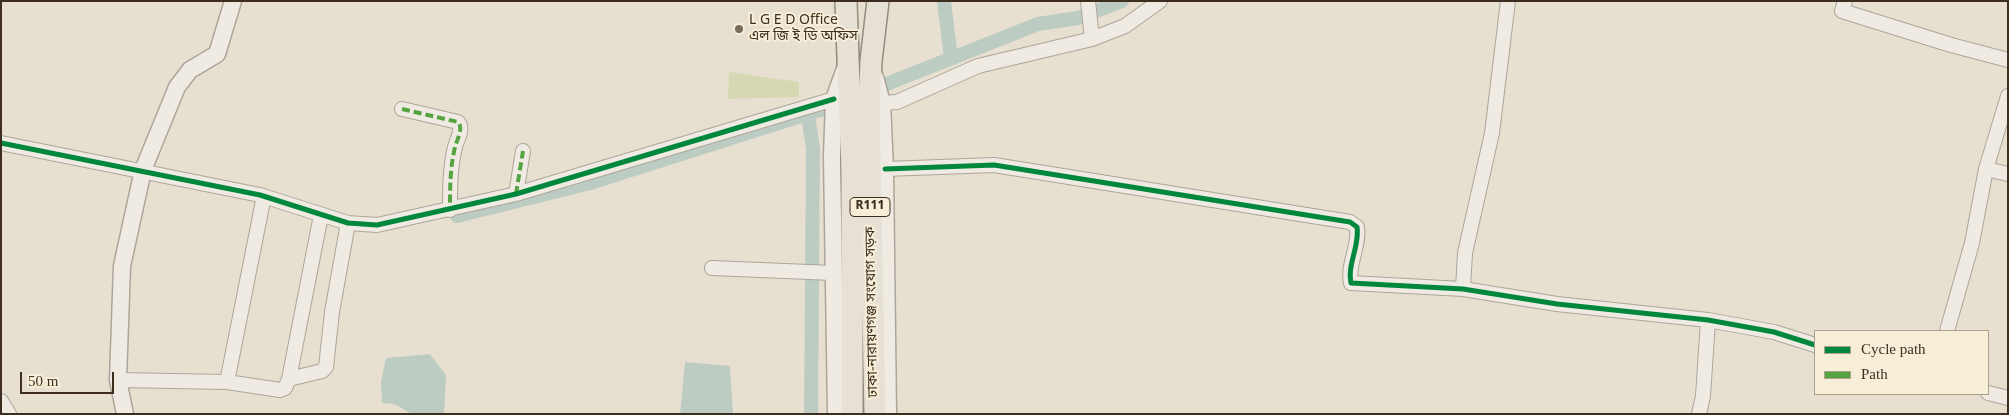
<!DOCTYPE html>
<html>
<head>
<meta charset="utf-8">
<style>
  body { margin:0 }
  #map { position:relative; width:2009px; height:415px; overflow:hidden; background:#e7e0d1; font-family:Georgia,serif }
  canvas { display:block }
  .frame { position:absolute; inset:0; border:2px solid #3d2e20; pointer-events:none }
  .legend { position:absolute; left:1814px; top:330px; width:175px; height:65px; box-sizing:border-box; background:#f7eed8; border:1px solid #ada18e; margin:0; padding:6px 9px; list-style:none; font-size:15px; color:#3d2e20 }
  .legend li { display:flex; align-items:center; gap:10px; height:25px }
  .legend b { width:25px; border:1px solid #ada18e }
  .scale { position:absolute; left:20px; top:372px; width:94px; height:22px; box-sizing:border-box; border:2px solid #3d2e20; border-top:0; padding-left:6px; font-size:15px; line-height:18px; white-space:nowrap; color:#3d2e20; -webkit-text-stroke:4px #f7eed8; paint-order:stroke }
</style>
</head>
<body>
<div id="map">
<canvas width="2009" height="415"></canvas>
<div class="frame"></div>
<ul class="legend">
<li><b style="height:6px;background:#00873e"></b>Cycle path</li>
<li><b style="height:6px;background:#54a441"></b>Path</li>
</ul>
<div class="scale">50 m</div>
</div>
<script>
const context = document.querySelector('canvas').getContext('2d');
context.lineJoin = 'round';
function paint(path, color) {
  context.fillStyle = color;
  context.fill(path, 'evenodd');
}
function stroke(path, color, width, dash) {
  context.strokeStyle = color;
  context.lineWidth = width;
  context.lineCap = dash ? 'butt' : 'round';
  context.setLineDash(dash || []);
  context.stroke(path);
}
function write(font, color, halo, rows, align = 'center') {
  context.font = font + ' Georgia,"Noto Sans Bengali",serif';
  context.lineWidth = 4;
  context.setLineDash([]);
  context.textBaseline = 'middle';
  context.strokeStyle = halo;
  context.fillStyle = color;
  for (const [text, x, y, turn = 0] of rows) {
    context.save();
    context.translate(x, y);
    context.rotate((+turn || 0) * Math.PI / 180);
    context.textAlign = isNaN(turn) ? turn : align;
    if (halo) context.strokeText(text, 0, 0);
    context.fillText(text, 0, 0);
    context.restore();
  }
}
const green = new Path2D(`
  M729,72l70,10v15l-71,2z`);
const water = new Path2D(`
  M430,354l16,21 -2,39h-32l-18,-10 -12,-1 -1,-21 5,-24z
  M685,362l45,4 3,48h-53z`);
const canal = new Path2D(`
  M944,1l7,57
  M884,85l154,-61 40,-6 44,-17
  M808,114l5,35 -2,265
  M457,216l133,-33 236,-75`);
const minor = new Path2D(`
  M1088,1l4,38
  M1845,1l-3,10 109,34 57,15
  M882,103l15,-1 81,-36 114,-27 33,-13 35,-25
  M402,109l56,13c6,7 -1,17 -3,25 -5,21 -5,41 -5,63
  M1,143l259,52 88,28 29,2 139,-31 318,-95
  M885,169l109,-4 356,57 7,5c3,19 -10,37 -6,56l112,6 94,15 151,16 66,12 41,13
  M1986,169l22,5
  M516,194l7,-43
  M712,268l121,5
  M1463,289l2,-36 27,-120 16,-132
  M1947,331l25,-88 14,-74 22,-73
  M289,379l33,-8 4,-4 6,-55 16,-89
  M118,380l109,2 53,8 5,-2 4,-9 32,-164
  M227,382l37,-186
  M1988,393l20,5
  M1,401l8,13
  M1699,414l4,-18 5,-76`);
const tertiary = new Path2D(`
  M875,77l7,26 3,66 3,245
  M125,414l-7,-34 4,-114 21,-96 34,-83 13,-17 27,-16 16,-53
  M836,414l-4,-258 2,-57 12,-33`);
const primary = new Path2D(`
  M846,1l6,171v242
  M875,414l-6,-305 2,-48 7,-60`);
const quiet = new Path2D(`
  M402,109l56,13c6,7 -1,17 -3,25 -5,21 -5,41 -5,63
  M516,194l7,-43`);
const cycleway = new Path2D(`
  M1,143l259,52 88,28 29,2 139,-31 318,-95
  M885,169l109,-4 356,57 7,5c3,19 -10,37 -6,56l112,6 94,15 151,16 66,12 41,13`);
const markers = [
  [739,29,5,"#786c5e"]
];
const shields = [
  [870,207,40]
];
const shieldNames = [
  ["R111",870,207]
];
const poiNames = [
  ["L G E D Office",749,21],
  ["এল জি ই ডি অফিস",749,37]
];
const streetNames = [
  ["ঢাকা-নারায়ণগঞ্জ সংযোগ সড়ক",873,312,-91]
];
paint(green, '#d6d7b3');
paint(water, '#bcccc2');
stroke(canal, '#bcccc2', 14);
stroke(minor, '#ada599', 16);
stroke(tertiary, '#ada599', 19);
stroke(primary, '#928b80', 24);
stroke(minor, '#efebe3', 14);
stroke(tertiary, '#efebe3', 16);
stroke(primary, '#e6e1d4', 21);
stroke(quiet, '#54a441', 4, [8, 4]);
stroke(cycleway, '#00873e', 5);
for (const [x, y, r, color] of markers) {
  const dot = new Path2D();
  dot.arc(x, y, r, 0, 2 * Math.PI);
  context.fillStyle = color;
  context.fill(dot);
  stroke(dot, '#f7eed8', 2);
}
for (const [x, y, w] of shields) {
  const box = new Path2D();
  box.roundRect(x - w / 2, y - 9.5, w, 19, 4);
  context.fillStyle = '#f7eed8';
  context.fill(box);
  stroke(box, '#3d2e20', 1);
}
write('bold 12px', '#3d2e20', null, shieldNames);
write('14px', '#3d2e20', '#f7eed8', poiNames, 'left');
write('14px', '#3d2e20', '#f7eed8', streetNames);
</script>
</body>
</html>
